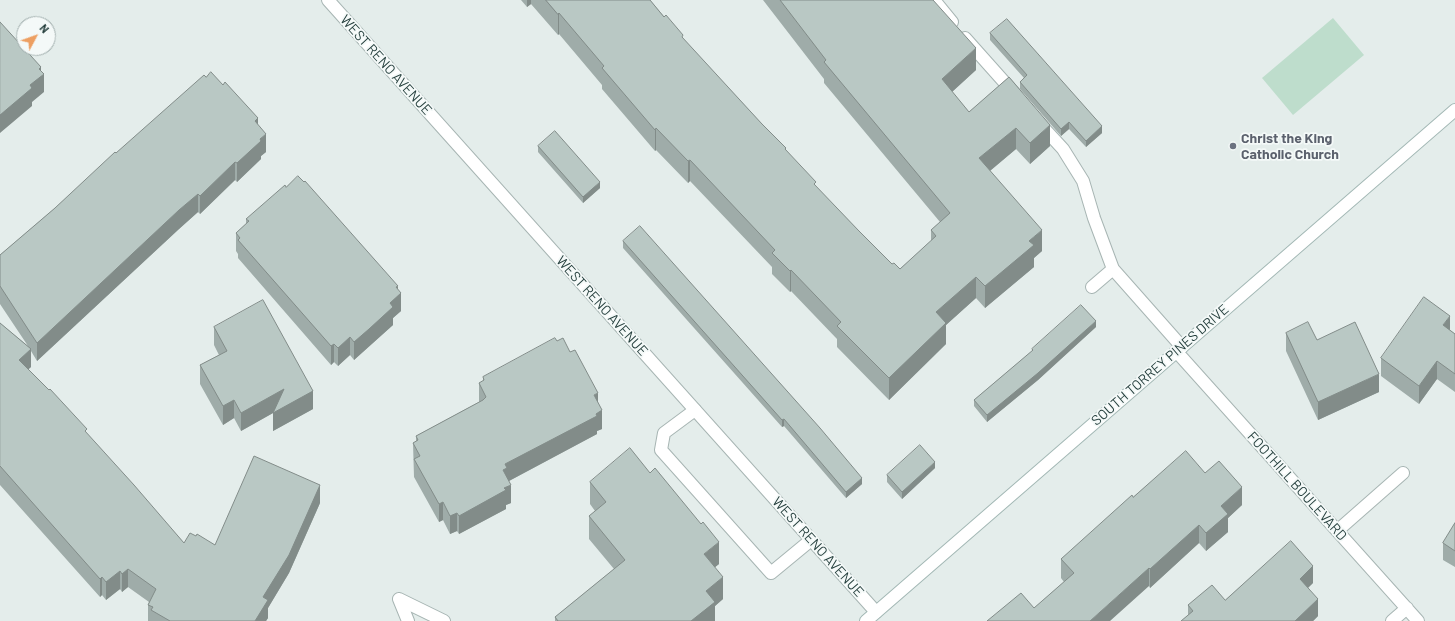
<!DOCTYPE html>
<html>
<head>
<meta charset="utf-8">
<style>
  body { margin:0 }
  #map { position:relative; width:1455px; height:621px; overflow:hidden; background:#e4edeb; font-family:Barlow,sans-serif }
  canvas { display:block }
  .north { position:absolute; left:16px; top:16px; width:40px; height:40px; box-sizing:border-box; background:#f4f9f8; border:1px solid #a1aead; border-radius:50%; rotate:49deg; font-size:11px; font-weight:700; line-height:16px; text-align:center; color:#243e3c }
  .north::after { content:''; display:block; margin:auto; width:14px; height:18px; background:#ed9f62; clip-path:polygon(50% 0,100% 100%,50% 72%,0 100%) }
</style>
</head>
<body>
<div id="map">
<canvas width="1455" height="621"></canvas>
<div class="north">N</div>
</div>
<script>
const context = document.querySelector('canvas').getContext('2d');
context.lineJoin = 'round';
function paint(path, color) {
  context.fillStyle = color;
  context.fill(path, 'evenodd');
}
function stroke(path, color, width, dash) {
  context.strokeStyle = color;
  context.lineWidth = width;
  context.lineCap = dash ? 'butt' : 'round';
  context.setLineDash(dash || []);
  context.stroke(path);
}
function write(font, color, halo, rows, align = 'center') {
  context.font = font + ' Barlow,sans-serif';
  context.lineWidth = 3.5;
  context.setLineDash([]);
  context.textBaseline = 'middle';
  context.strokeStyle = halo;
  context.fillStyle = color;
  for (const [text, x, y, turn = 0] of rows) {
    context.save();
    context.translate(x, y);
    context.rotate((+turn || 0) * Math.PI / 180);
    context.textAlign = isNaN(turn) ? turn : align;
    if (halo) context.strokeText(text, 0, 0);
    context.fillText(text, 0, 0);
    context.restore();
  }
}
const green = new Path2D(`
  M1333,18l31,37 -71,60 -31,-37z`);
const service = new Path2D(`
  M934,0l18,22
  M965,38l49,55
  M1040,124l23,25 20,32 11,37 19,51 69,78
  M1092,287l21,-18
  M695,410l-31,23 -3,17 110,123 40,-33
  M399,599l45,22
  M399,599l9,22`);
const minor = new Path2D(`
  M328,0l548,612
  M1176,351l242,270
  M1337,531l66,-58
  M1392,621l15,-13`);
const secondary = new Path2D(`
  M866,621l589,-511`);
const wall = new Path2D(`
  M521,0h129l33,39 103,111 30,37 43,44 33,33 8,5 31,-28v-11l9,-8 -116,-139v-4l-61,-79h170l43,70 -24,22 17,20 40,-35 41,69 -20,18 -14,-15 -26,22 52,80 -8,7v9l-49,41 -9,-10 -30,27v19l-57,56 -52,-53v-8l-46,-48 -1,1 -18,-18v-7l-82,-86 -2,2 -32,-33 -1,1 -53,-62v-4l-43,-51 -1,1 -27,-31 -4,3z
  M990,33l112,100 -16,14 -17,-18 -8,7 -41,-47v-7l4,-4 -34,-38z
  M258,125l8,27 -5,4v3l-24,23 -2,-2 -35,34 -2,-2 -19,17 -142,132 -6,-10v16l-3,2 59,65 97,109 12,-7 19,9 105,-42 -31,70 -21,35v10l-2,3h-118v-16l1,-3 -21,-15 -6,5 -2,-3 -14,11 -4,-5 -2,2 -100,-112v-162l28,23 -28,-42v-49l55,-47 61,-55z
  M538,146l62,42 -17,15 -45,-51z
  M246,219l152,71 3,21 -8,7v7l-39,35 -4,-5 -12,11 -4,-4 -3,3 -93,-107v-4l-2,-3v-18l10,-9z
  M623,241l239,243 -16,14 -62,-72 -2,1 -159,-179z
  M214,327l99,82 -40,22v-18l-32,18 -7,-13 -11,7 -23,-41v-19l19,-10 -5,-10z
  M1096,327l-58,53 -51,42 -13,-16v-6l58,-49v-2z
  M1450,330l5,4v58l-18,-13 -18,25 -38,-28v-18z
  M1286,333l31,7 62,52 -61,28 -32,-69z
  M557,341l41,62 4,26 -5,2v3l-88,47 2,22 -5,2v4l-47,25 -2,-3 -7,3 -7,-14 -4,2 -25,-45 -1,-34 3,-2v-5l63,-34v-19l4,-2v-4z
  M935,468l-33,31 -15,-17v-7z
  M1205,473l37,32 -14,13v14l-22,19 -7,-8 -49,45 -1,-2 -115,22 30,-26 -3,-4v-19l72,-62z
  M590,482l129,82 -4,3 8,32 -8,7v15h-160v-4l59,-48 -25,-30v-23l6,-5 -5,-7z
  M1455,523v44l-12,-7v-17z
  M1313,583l-5,5 10,28 -5,5h-132l7,-6v-10l37,-5z`);
const shadedWall = new Path2D(`
  M527,0h4v4l-4,3z
  M559,13v21l-1,1v-21z
  M976,48v22l-34,31v-22z
  M41,67v9l3,-2v18l-12,10v4l-32,27v-18l30,-30 9,-16z
  M258,118v19l-3,-16z
  M1069,122v7l-8,7v-7z
  M1050,125v21l-20,18v-21z
  M1102,126v7l-16,14v-6z
  M656,128v22l-1,1v-21z
  M1016,128v21l-37,31v-22z
  M266,134v18l-5,4v3l-24,23v-19l23,-24z
  M690,160v21l-2,2v-22z
  M235,162v18l-35,34v-18z
  M600,182v6l-17,15v-6z
  M198,194v18l-19,17 -142,132v-18l142,-133z
  M1042,230v21l-8,7v9l-49,41v-22l44,-45z
  M791,270v21l-1,1v-21z
  M976,277v21l-30,27v19l-57,56v-22l47,-66z
  M398,286v9l3,-2v18l-8,7v7l-39,35v-18l36,-39 6,-16z
  M1450,316v18l-7,-9z
  M1096,321v6l-58,53 -51,42v-7z
  M350,337v18l-12,11v-18z
  M334,344v18l-3,3v-19z
  M31,349v18l-12,11v-18z
  M1437,361v18l-18,25v-18z
  M1379,374v18l-61,28v-18z
  M284,389l29,2v18l-40,22v-18l-32,18v-18z
  M598,393v18l-4,-16z
  M234,400v18l-11,7v-19z
  M602,410v19l-5,2v3l-90,48 -4,-12 2,-6z
  M784,419v7l-2,1v-7z
  M935,462v6l-33,31v-7z
  M862,478v6l-16,14v-6z
  M320,485v18l-31,70 -21,35v10l-2,3h-11l8,-24z
  M511,485v18l-5,2v4l-47,25v-18l45,-28z
  M1242,487v18l-14,13v14l-22,19v-18l15,-27z
  M443,502v18l-4,2v-18z
  M457,513v18l-7,3v-18z
  M1199,525v18l-49,45v-19z
  M719,542v22l-15,12v-22z
  M1313,566v17l-13,12v-16z
  M1149,568v18l-39,35h-20z
  M128,569v18l-6,5v-18z
  M120,571v18l-14,11v-18z
  M102,577v18l-2,2v-18z
  M723,577v22l-8,7v15h-24l15,-30z
  M1318,599v17l-5,5h-18z`);
const building = new Path2D(`
  M546,0h104l14,17 2,-2 17,20 -1,2 80,87 24,24 -1,1 31,33 -2,2 45,47 33,33 2,-1 6,6 36,-33 -5,-6 19,-17 -126,-151 2,-2 -46,-60h153l43,48 -34,31 27,33 40,-35 41,48 -20,18 -14,-15 -37,30 63,72 -13,11 5,4 -49,41 -9,-9 -40,35 10,11 -57,55 -52,-52 4,-4 -50,-52 -1,1 -18,-18 3,-3 -85,-90 -2,1 -32,-33 -1,2 -53,-62 2,-2 -45,-53 -1,1z
  M1007,19l95,107 -16,15 -17,-19 -8,7 -41,-47 7,-7 -37,-42z
  M0,22l41,45 -2,2 5,5 -14,11 2,3 -32,27z
  M211,72l12,13 2,-3 33,36 -3,3 11,13 -6,5 1,2 -24,22 -2,-1 -35,34 -2,-2 -19,16 -142,133 -37,-57v-31l55,-47 60,-56 1,1 88,-78 2,2z
  M555,131l45,51 -17,15 -45,-51z
  M298,176l6,6 1,-1 93,105 -2,1 5,6 -11,10 3,4 -24,22 -15,13 -4,-5 -12,11 -4,-4 -3,2 -93,-106 2,-2 -4,-5 13,-12 -3,-2 39,-34 1,2z
  M640,226l180,202 42,50 -16,14 -62,-73 -2,1 -159,-179z
  M1424,297l26,19 -7,9 12,9v40l-18,-13 -18,25 -38,-28z
  M263,300l50,91 -40,22 11,-24 -43,24 -7,-13 -11,6 -23,-41 27,-14 -13,-24z
  M1081,305l15,16 -58,52 -51,42 -13,-15 59,-50 -1,-1z
  M1308,322l9,18 38,-18 24,52 -61,28 -32,-69z
  M0,323l31,26 -12,11 30,30 1,-1 37,40 -2,2 49,54 50,58 6,-10 6,3 1,-2 18,11 39,-89 66,29 -31,70 -26,42 5,3 -13,21h-85l-19,-11 2,-3 -5,-2 8,-16 -28,-20 -6,5 -2,-3 -14,11 -4,-5 -2,2 -100,-113z
  M555,338l2,3 6,-3 7,14 5,-2 23,43 -4,2 8,15 -6,4 1,2 -92,48 2,4 -4,2 8,15 -7,3 2,2 -47,26 -2,-3 -7,3 -7,-14 -4,2 -25,-45 6,-3 -7,-13 5,-3 -2,-4 67,-36 3,-3 -7,-14 5,-3 -1,-3z
  M920,445l15,17 -33,30 -15,-17z
  M630,448l20,25 5,-5 46,56 2,-2 16,20 -15,12 19,23 -17,14 9,11 -24,19h-133l-3,-4 70,-57 -36,-44 17,-14 -16,-20z
  M1186,451l19,22 14,-12 23,26 -21,19 7,8 -22,19 -7,-8 -49,44 -1,-1 -59,53h-103l34,-28 13,15 40,-35 -13,-14 71,-64 1,2z
  M1455,523v28l-12,-8z
  M1291,541l22,25 -13,13 18,20 -23,22h-114l12,-10 -5,-6 24,-20 13,15z`);
const markers = [
  [1233,146,4,"#6b7280"]
];
const streetNames = [
  ["WEST RENO AVENUE",386,65,48],
  ["WEST RENO AVENUE",602,306,48],
  ["SOUTH TORREY PINES DRIVE",1160,365,-41],
  ["FOOTHILL BOULEVARD",1297,486,48],
  ["WEST RENO AVENUE",818,547,48]
];
const worshipNames = [
  ["Christ the King",1241,138],
  ["Catholic Church",1241,154]
];
paint(green, '#beddcc');
stroke(service, '#a7b5b3', 14);
stroke(minor, '#a7b5b3', 14);
stroke(secondary, '#a3b8b5', 14);
stroke(service, '#fff', 12);
stroke(minor, '#fff', 12);
stroke(secondary, '#fff', 12);
paint(wall, '#9faca9');
paint(shadedWall, '#828c89');
paint(building, '#b9c8c4');
stroke(building, '#828c89', 1);
for (const [x, y, r, color] of markers) {
  const dot = new Path2D();
  dot.arc(x, y, r, 0, 2 * Math.PI);
  context.fillStyle = color;
  context.fill(dot);
  stroke(dot, '#f4f9f8', 1.5);
}
write('14px', '#243e3c', '#f4f9f8', streetNames);
write('bold 14px', '#5b616d', '#f4f9f8', worshipNames, 'left');
</script>
</body>
</html>
